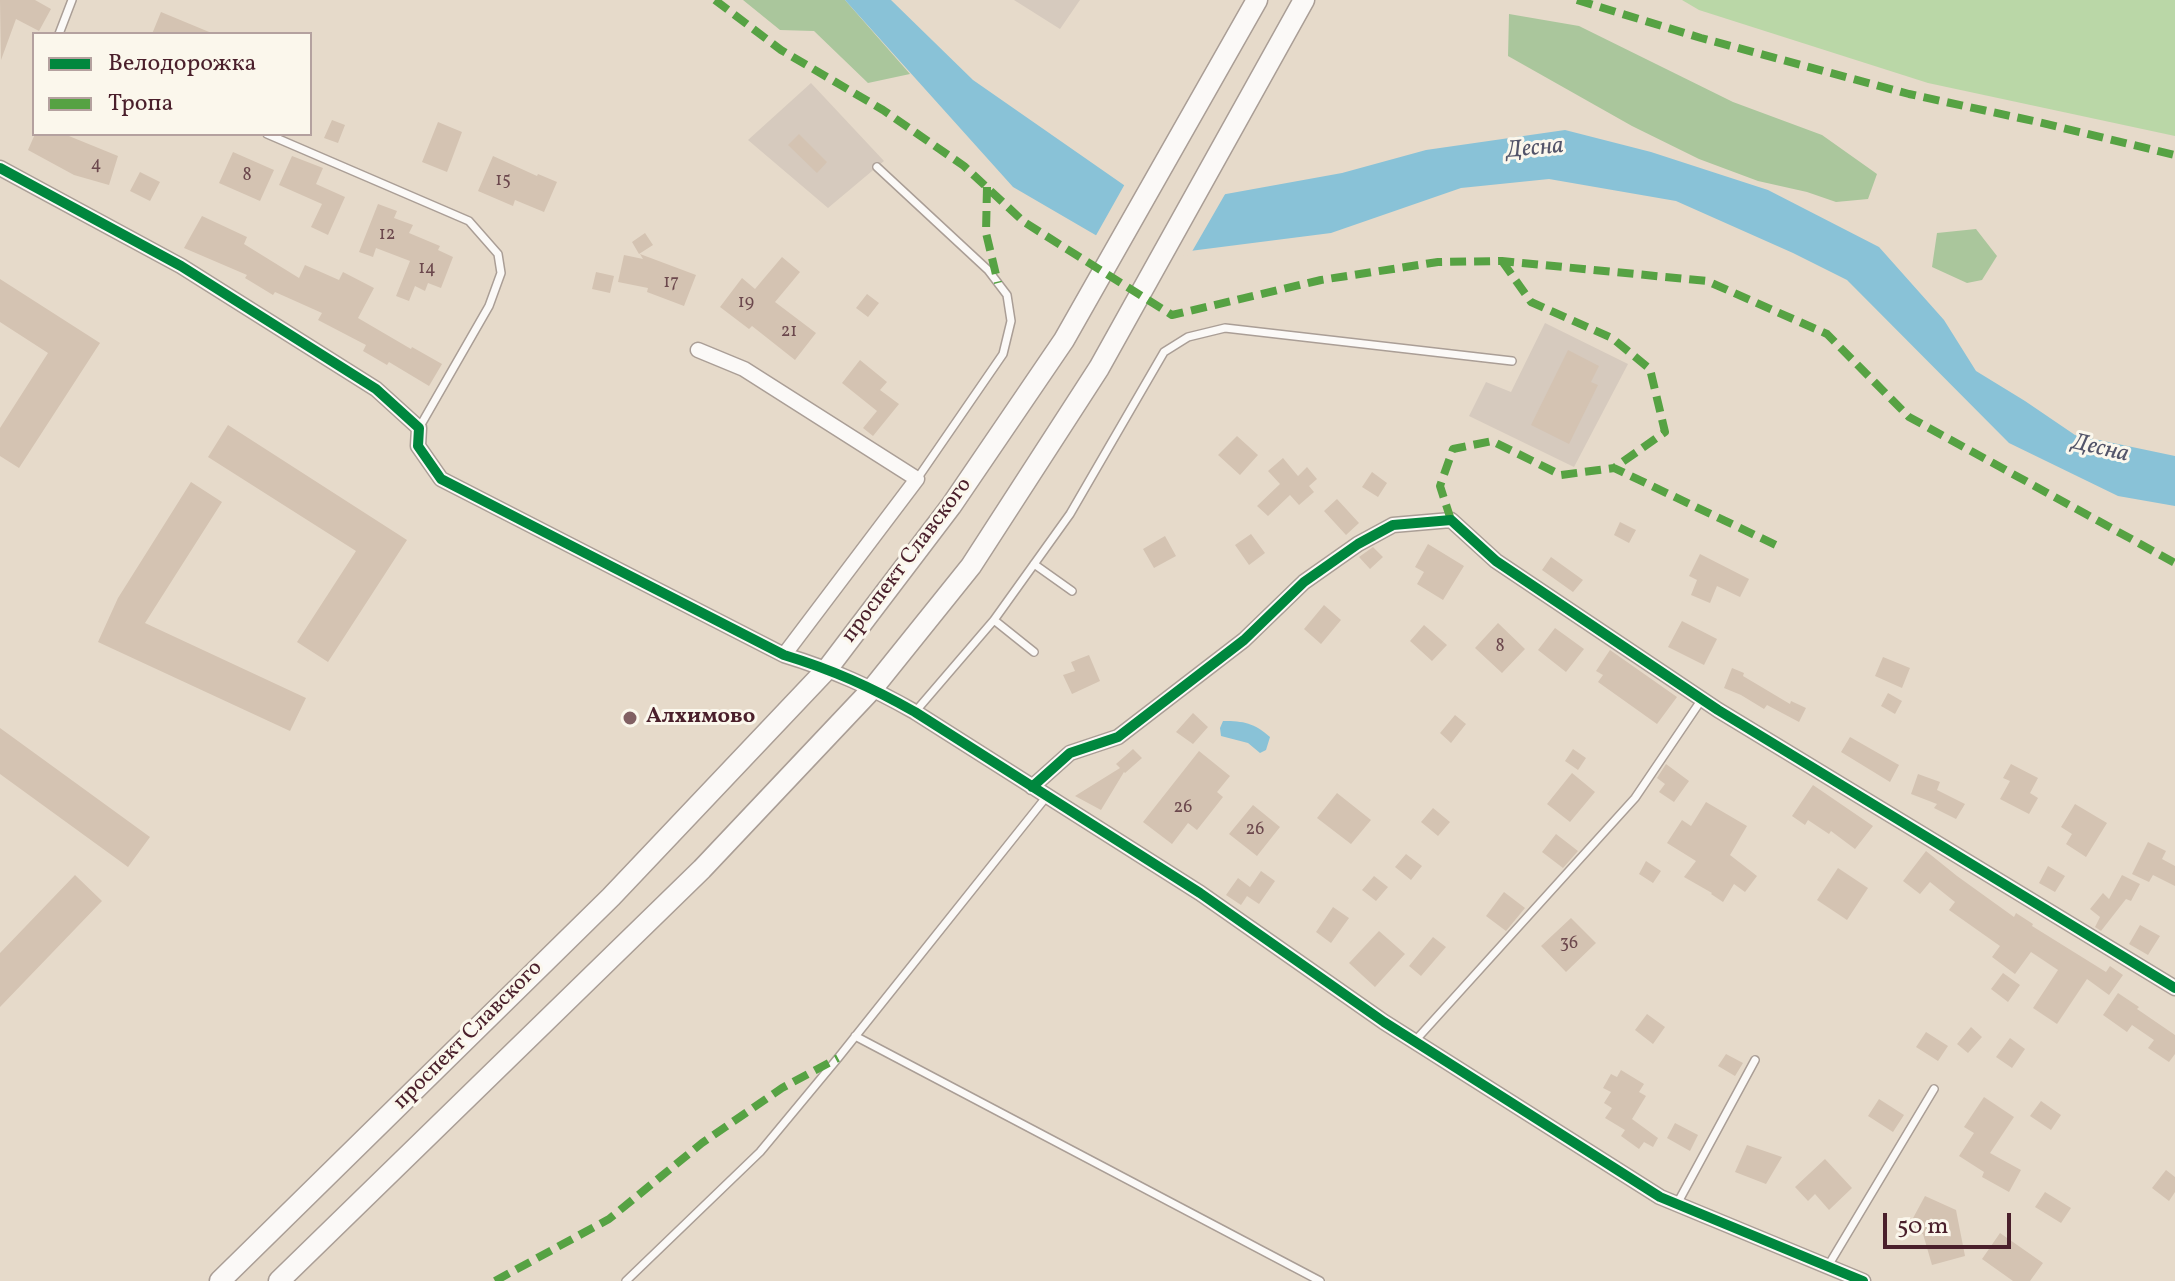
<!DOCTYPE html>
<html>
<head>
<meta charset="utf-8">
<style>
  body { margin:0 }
  #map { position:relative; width:2175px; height:1281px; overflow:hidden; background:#e6daca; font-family:Vollkorn,serif }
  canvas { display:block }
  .legend { position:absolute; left:32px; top:32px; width:280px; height:104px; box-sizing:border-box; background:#fbf7ec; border:2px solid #b4a19f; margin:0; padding:10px 14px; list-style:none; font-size:24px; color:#4a1f2b }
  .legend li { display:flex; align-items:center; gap:16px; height:40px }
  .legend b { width:40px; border:2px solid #b4a19f }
  .scale { position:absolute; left:1883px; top:1213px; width:128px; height:36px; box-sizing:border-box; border:4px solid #4a1f2b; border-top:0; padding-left:10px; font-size:24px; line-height:28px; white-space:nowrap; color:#4a1f2b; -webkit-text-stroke:6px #fbf7ec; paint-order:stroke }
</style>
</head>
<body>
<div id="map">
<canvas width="2175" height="1281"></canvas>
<ul class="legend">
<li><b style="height:10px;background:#00873e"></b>Велодорожка</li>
<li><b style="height:10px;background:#56a243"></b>Тропа</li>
</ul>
<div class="scale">50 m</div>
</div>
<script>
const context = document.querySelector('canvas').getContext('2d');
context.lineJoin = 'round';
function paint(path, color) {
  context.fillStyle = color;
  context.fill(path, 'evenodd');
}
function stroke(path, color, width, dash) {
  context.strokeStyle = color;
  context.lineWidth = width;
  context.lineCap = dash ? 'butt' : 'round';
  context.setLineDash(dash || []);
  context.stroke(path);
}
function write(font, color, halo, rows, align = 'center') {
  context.font = font + ' Vollkorn,serif';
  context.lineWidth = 6;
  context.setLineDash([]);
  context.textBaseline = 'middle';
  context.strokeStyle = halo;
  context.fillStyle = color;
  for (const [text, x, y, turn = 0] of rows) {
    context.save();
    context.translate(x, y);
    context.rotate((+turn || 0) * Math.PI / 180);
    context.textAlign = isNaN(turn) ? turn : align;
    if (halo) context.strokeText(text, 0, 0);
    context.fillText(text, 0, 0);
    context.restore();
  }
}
const industrial = new Path2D(`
  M1014,0h66l-20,29z
  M811,83l73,78 -56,47 -80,-68z
  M1545,323l83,41 -54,103 -105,-51 17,-34 25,10z`);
const green = new Path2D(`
  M1682,0h493v136l-247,-53 -229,-73z`);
const forest = new Path2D(`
  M743,0h102l65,74 -42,9 -54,-52 -34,-1z
  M1509,14l70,12 154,76 89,33 55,39 -9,25 -32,3 -29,-10 -49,-11 -59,-22 -67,-33 -124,-70z
  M1976,229l21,27 -15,24 -15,3 -35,-16 5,-34z`);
const water = new Path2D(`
  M845,0h46l82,80 158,110 84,6 127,-23 84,-23 139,-20 86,22 117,38 111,57 65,73 32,51 49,30 50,34 100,21v50l-57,-10 -109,-53 -162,-163 -54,-27 -117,-52 -127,-22 -88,9 -130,45 -196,25 -122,-71z
  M1223,721c21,0 31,2 47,16l-4,13 -6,3 -12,-10 -27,-7 -1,-8z`);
const pier = new Path2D(`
  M1126,182l6,4 83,6 13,-3 -38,66 -56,7 -40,-23z`);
const building = new Path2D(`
  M0,0h35l16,9 -12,22 -23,-12 -15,41z
  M161,12l53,22h-62z
  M332,120l13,5 -7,18 -14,-5z
  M438,122l24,10 -15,40 -25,-10z
  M35,134h29l54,22 -9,29 -35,-10 -46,-25z
  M799,134l28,28 -10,11 -29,-28z
  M233,152l41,18 -14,31 -41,-18z
  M292,156l31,12 -7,16 29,13 -17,38 -17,-8 11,-23 -43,-19z
  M493,156l44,20 1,-2 19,8 -13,30 -29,-12 -2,6 -35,-15z
  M140,172l20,10 -10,19 -20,-10z
  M378,204l19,7 -3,7 19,7 -4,8 31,13 -2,4 15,7 -12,31 -13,-5 -3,8 -10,-5 -6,15 -13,-5 14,-35 -34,-13 -3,9 -14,-5z
  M202,216l45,21 -3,7 55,34 6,-13 34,15 4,-8 31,16 -16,30 53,31 1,-2 30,17 -13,22 -40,-24 -2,3 -24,-14 3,-6 -48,-25 4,-7 -47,-21 -2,3 -28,-17 2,-3 -63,-27z
  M645,233l8,12 -14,9 -7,-12z
  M640,254l56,21 -12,31 -37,-14 1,-4 -30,-6 6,-27 19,4z
  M782,257l18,15 -25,30 41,31 -21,27 -43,-34 -3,3 -29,-22 22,-29 13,11z
  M596,272l18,4 -4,17 -18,-4z
  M0,279l100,64 -81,125 -19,-12v-28l48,-75 -48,-31z
  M867,294l12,9 -11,14 -12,-9z
  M1568,350l31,16 -8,16 7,3 -29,59 -38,-19z
  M860,360l27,22 -7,8 19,14 -26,32 -10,-8 14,-17 -35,-28z
  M228,425l179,115 -79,122 -31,-20 59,-91 -148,-94z
  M1237,436l21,19 -18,20 -22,-20z
  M1283,458l15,18 9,-9 10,12 -8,7 5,6 -15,13 -9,-10 -22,21 -11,-10 23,-22 -12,-13z
  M1372,472l15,11 -9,14 -16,-10z
  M191,482l31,20 -77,121 161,75 -16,33 -192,-89 20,-44z
  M1337,499l22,24 -13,12 -22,-24z
  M1620,522l16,8 -7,13 -15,-8z
  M1251,534l14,19 -16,12 -14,-20z
  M1165,536l11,20 -22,12 -11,-19z
  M1428,544l36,22 -21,34 -26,-16 7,-12 -9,-5z
  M1373,547l10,10 -13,12 -11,-12z
  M1700,554l49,25 -9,18 -23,-11 -7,17 -19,-8 6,-15 -8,-4z
  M1551,557l32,23 -10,12 -31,-22z
  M1324,605l17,15 -20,24 -17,-15z
  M1682,621l35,18 -13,26 -36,-18z
  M1498,623l27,26 -23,24 -27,-25z
  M1424,625l23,20 -15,16 -22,-20z
  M1555,628l29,21 -18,23 -28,-22z
  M1610,650l67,47 -20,27 -59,-42 5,-7 -7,-4z
  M1089,655l11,26 -28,13 -9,-19 12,-4 -4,-9z
  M1883,657l27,11 -8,20 -27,-12z
  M1732,668l12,5 -1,3 47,28 1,-3 15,7 -7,14 -32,-17 -3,4 -23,-14 -17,-7z
  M1888,693l14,8 -7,13 -14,-8z
  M1193,713l15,14 -15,17 -17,-12z
  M1455,715l11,9 -15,19 -11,-10z
  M0,728l150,109 -22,30 -128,-93z
  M1850,737l49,28 -9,17 -49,-30z
  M1133,749l9,9 -17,15 -1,-1 -23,38 -26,-14 45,-28 -4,-4z
  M1573,749l13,9 -8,12 -13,-9z
  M1199,751l31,25 -13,16 6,5 -26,33 -9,-7 -16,21 -29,-22z
  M1666,764l23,17 -15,21 -15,-10 6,-8 -8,-6z
  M2011,764l27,14 -8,15 8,5 -9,16 -29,-15 10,-18 -7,-3z
  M1572,773l23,19 -25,30 -23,-18z
  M1918,774l22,8 -3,8 28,14 -9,15 -22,-11 3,-4 -26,-10z
  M1813,785l60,41 -18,23 -24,-18 -2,3 -21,-14 -3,5 -13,-9z
  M1337,793l34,27 -20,24 -34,-26z
  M1706,802l41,24 -17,29 27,21 -12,16 -11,-8 -11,18 -12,-8 1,-1 -28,-16 12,-16 -29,-18 15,-23 9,6z
  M2075,804l32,19 -21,34 -20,-13 6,-10 -11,-7z
  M1253,805l27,22 -23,29 -28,-22z
  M1433,808l17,14 -12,14 -17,-14z
  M1556,834l22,17 -15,17 -21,-16z
  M2148,842l18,9 -4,8 13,7v20l-22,-11 -4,7 -17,-8z
  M1926,851l31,25 57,41 2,-4 17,11 -1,2 74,46 4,-6 13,9 -14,20 -22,-16 -30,45 -24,-16 25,-38 -27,-18 -16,22 -23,-17 8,-11 -51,-36 6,-8 -25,-20 -10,12 -17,-13z
  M1406,854l16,12 -11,14 -16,-13z
  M1646,861l15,10 -8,12 -14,-9z
  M2048,866l17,10 -10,16 -16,-9z
  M1838,868l30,20 -21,32 -30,-20z
  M1261,871l14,10 -16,23 -12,-8 -6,9 -15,-10 12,-17 12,9z
  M75,875l27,26 -102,106v-54z
  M2122,875l18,9 -9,17 -5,-2 -25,32 -6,-4 5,-10 -10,-8 13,-16 6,6z
  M1374,876l14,11 -12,14 -14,-11z
  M1504,892l21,16 -19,23 -20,-15z
  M1333,907l16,11 -18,25 -15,-11z
  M1571,918l25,25 -30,29 -25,-26z
  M2140,925l20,11 -12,19 -19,-11z
  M1379,931l26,23 -30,33 -26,-24z
  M1433,937l13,10 -25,29 -12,-10z
  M2003,973l17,12 -12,17 -17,-13z
  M2118,993l21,14 -2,2 38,26v19l-6,8 -21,-14 6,-8 -22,-15 -5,7 -24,-17z
  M1647,1014l18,13 -12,17 -18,-14z
  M1971,1027l11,10 -14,16 -11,-9z
  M1926,1032l22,14 -10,15 -22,-14z
  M2010,1038l15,11 -13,19 -16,-11z
  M1726,1054l17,9 -8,13 -17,-10z
  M1621,1070l23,14 -5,8 7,4 -14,23 26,19 -5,9 -9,-5 -5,7 -18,-13 4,-6 -20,-12 7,-10 -8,-5 7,-11 -8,-4 8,-14 6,3z
  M1984,1097l30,20 -24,36 31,17 -12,22 -27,-15 2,-5 -25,-16 15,-23 -10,-6z
  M1879,1099l25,16 -11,17 -25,-16z
  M2041,1101l20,14 -10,15 -21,-14z
  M1675,1123l23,12 -8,16 -23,-13z
  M1747,1145l35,12 -16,27 -31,-12z
  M1825,1159l27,29 -23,22 -14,-16 -7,7 -13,-14z
  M2166,1170l9,7v15l-6,9 -17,-13z
  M2045,1192l26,16 -10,15 -26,-16z
  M1925,1196l31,14 9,46 -33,9 -9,-31 -17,-3z
  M2000,1233l43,30 -13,18h-17l-31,-22z`);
const lane = new Path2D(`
  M59,34l13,-34
  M267,134l202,87 29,33 3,19 -12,33 -70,122
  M877,167l111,103 19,25 4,26 -8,33 -86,125
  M1034,564l38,27
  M994,620l40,32
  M915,712l79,-92 76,-106 94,-162 24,-15 37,-9 287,33
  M855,1036l465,245
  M1414,1042l221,-244 67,-99
  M1677,1204l78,-144
  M1828,1266l106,-177
  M626,1281l134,-129 78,-94 209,-262`);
const street = new Path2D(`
  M0,168l181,98 195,123 43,39 -1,18 23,33 343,176c49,15 87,32 131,57l285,181 184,129 276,175 203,84
  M698,350l46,19 173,110 -133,176
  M1032,787l38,-34 48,-16 126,-97 60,-58 54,-38 35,-19 58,-5 45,41 222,149 457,278`);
const secondary = new Path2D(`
  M220,1281l391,-384 217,-229 123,-162 113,-166 193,-340
  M279,1281l423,-412 171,-181 98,-122 128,-198 205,-368`);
const quiet = new Path2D(`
  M715,0l66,50 102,60 81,56 60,56 148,93 149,-35 117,-18 64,-1 205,20 120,53 82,83 266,146
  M1577,0l124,38 208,56 129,28 137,33
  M987,187l-1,46 12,50
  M1502,261l29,41 81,36 38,31 15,63 -51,36
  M1451,520l-11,-34 13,-37 39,-8 69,34 53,-7 166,79
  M495,1281l114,-62 93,-76 80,-55 56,-30`);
const cycleway = new Path2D(`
  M0,168l181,98 195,123 43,39 -1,18 23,33 343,176c49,15 87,32 131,57l285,181 184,129 276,175 203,84
  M1032,787l38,-34 48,-16 126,-97 60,-58 54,-38 35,-19 58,-5 45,41 222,149 457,278`);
const markers = [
  [630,718,8,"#816063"]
];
const numberNames = [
  ["4",96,166],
  ["8",247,177],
  ["15",503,182],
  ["12",387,236],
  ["14",427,270],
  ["17",671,284],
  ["19",746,304],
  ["21",789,333],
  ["8",1500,648],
  ["26",1183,809],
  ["26",1255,831],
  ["36",1569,945]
];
const streetNames = [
  ["проспект Славского",908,561,-53],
  ["проспект Славского",469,1036,-45]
];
const poiNames = [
  ["Алхимово",646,718]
];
const waterNames = [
  ["Десна",1535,150,-5],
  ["Десна",2100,450,13]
];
paint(industrial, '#d6cabe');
paint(green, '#bad7a7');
paint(forest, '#aac69c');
paint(water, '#89c2d7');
paint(pier, '#e6daca');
paint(building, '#d4c3b2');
stroke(lane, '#aa9e96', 10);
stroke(street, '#aa9e96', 17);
stroke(secondary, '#aa9e96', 23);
stroke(lane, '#fbf9f7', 7);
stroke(street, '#fbf9f7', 14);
stroke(secondary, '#fbf9f7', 20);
stroke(quiet, '#56a243', 8, [16, 8]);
stroke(cycleway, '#00873e', 10);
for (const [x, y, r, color] of markers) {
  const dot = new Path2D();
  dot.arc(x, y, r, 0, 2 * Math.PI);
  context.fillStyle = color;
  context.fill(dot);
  stroke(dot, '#fbf7ec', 3);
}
write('18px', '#6c484d', null, numberNames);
write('22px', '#4a1f2b', '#fbf7ec', streetNames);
write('bold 22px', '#4a1f2b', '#fbf7ec', poiNames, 'left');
write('italic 24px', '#525469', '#fbf7ec', waterNames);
</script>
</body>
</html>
